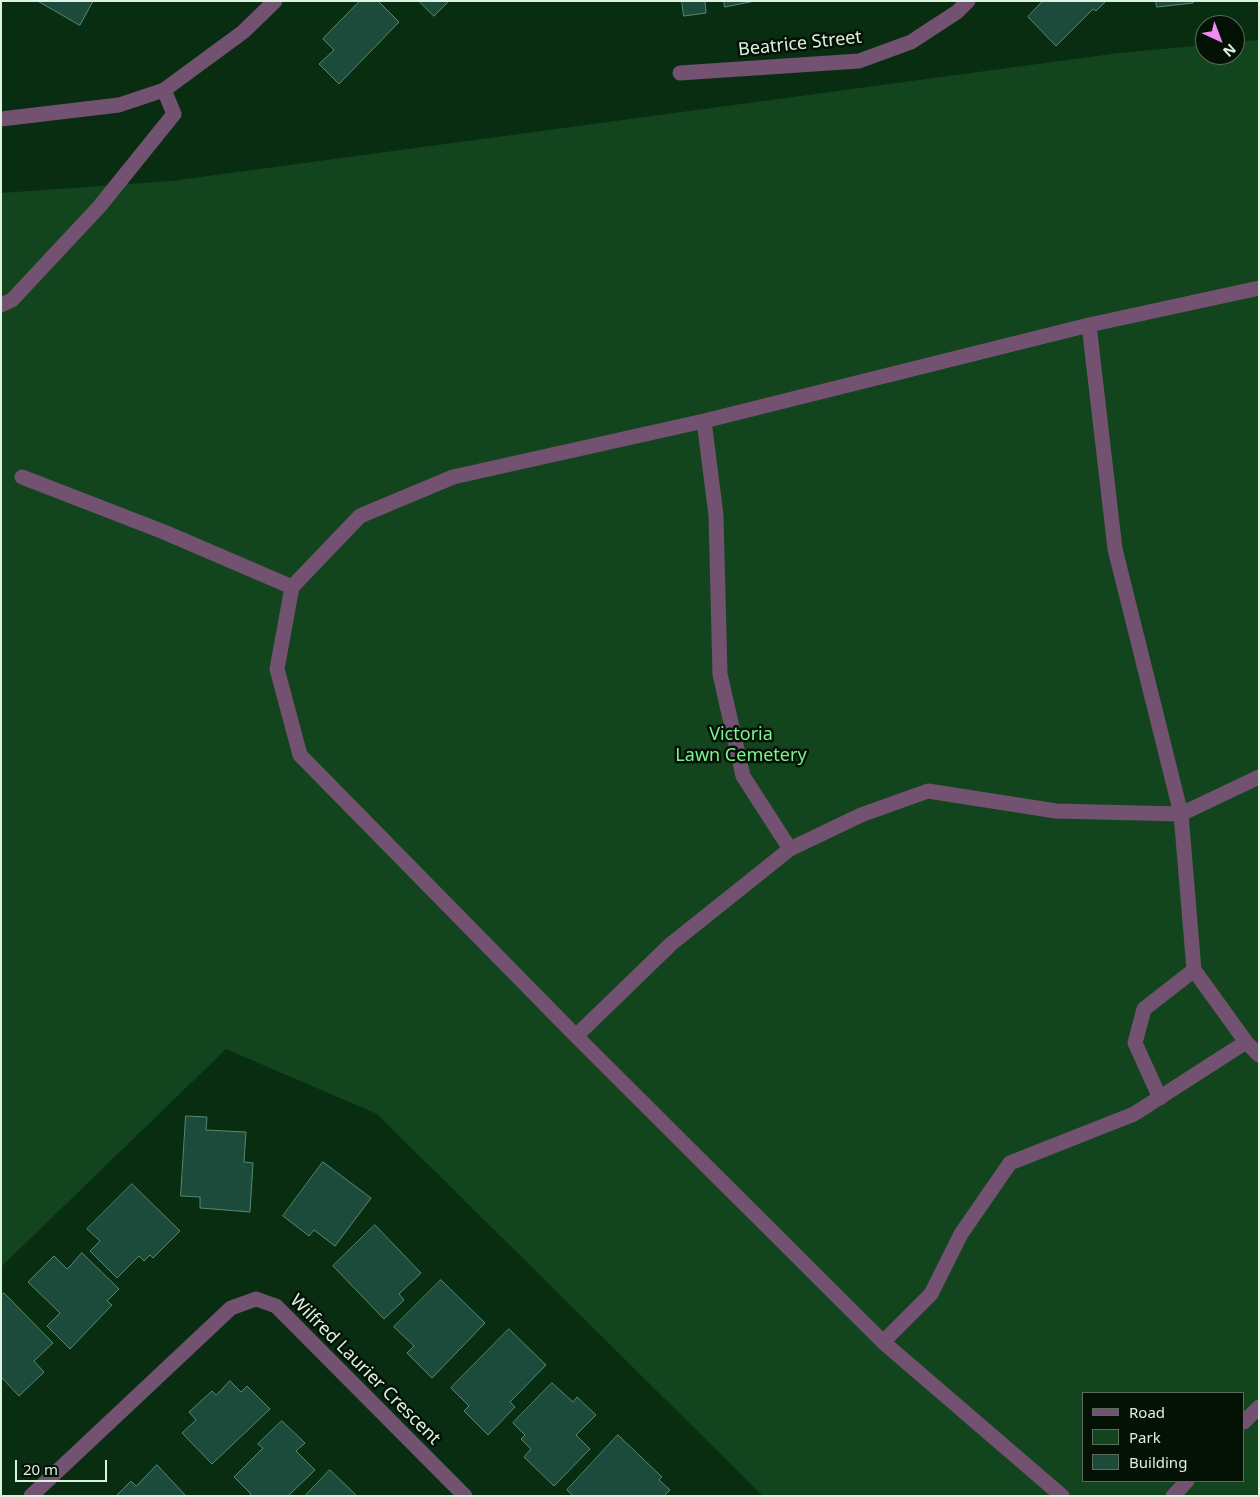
<!DOCTYPE html>
<html>
<head>
<meta charset="utf-8">
<style>
  body { margin:0 }
  #map { position:relative; width:1260px; height:1497px; overflow:hidden; background:#082d11; font-family:"Noto Sans",sans-serif }
  canvas { display:block }
  .frame { position:absolute; inset:0; border:2px solid #ddf2df; pointer-events:none }
  .legend { position:absolute; left:1082px; top:1392px; width:162px; height:90px; box-sizing:border-box; background:#041206; border:1px solid #5b6c5d; margin:0; padding:6px 9px; list-style:none; font-size:15px; color:#ddf2df }
  .legend li { display:flex; align-items:center; gap:10px; height:25px }
  .legend b { width:25px; border:1px solid #5b6c5d }
  .north { position:absolute; left:1195px; top:15px; width:50px; height:50px; box-sizing:border-box; background:#041206; border:1px solid #5b6c5d; border-radius:50%; rotate:137deg; font-size:14px; font-weight:700; line-height:20px; text-align:center; color:#ddf2df }
  .north::after { content:''; display:block; margin:auto; width:18px; height:22px; background:#f38af1; clip-path:polygon(50% 0,100% 100%,50% 72%,0 100%) }
  .scale { position:absolute; left:15px; top:1460px; width:92px; height:22px; box-sizing:border-box; border:2px solid #ddf2df; border-top:0; padding-left:6px; font-size:15px; line-height:18px; white-space:nowrap; color:#ddf2df; -webkit-text-stroke:4px #041206; paint-order:stroke }
</style>
</head>
<body>
<div id="map">
<canvas width="1260" height="1497"></canvas>
<div class="frame"></div>
<ul class="legend">
<li><b style="height:6px;background:#725171"></b>Road</li>
<li><b style="height:14px;background:#12451d"></b>Park</li>
<li><b style="height:14px;background:#1d4b3b"></b>Building</li>
</ul>
<div class="north">N</div>
<div class="scale">20 m</div>
</div>
<script>
const context = document.querySelector('canvas').getContext('2d');
context.lineJoin = 'round';
function paint(path, color) {
  context.fillStyle = color;
  context.fill(path, 'evenodd');
}
function stroke(path, color, width, dash) {
  context.strokeStyle = color;
  context.lineWidth = width;
  context.lineCap = dash ? 'butt' : 'round';
  context.setLineDash(dash || []);
  context.stroke(path);
}
function write(font, color, halo, rows, align = 'center') {
  context.font = font + ' "Noto Sans",sans-serif';
  context.lineWidth = 5;
  context.setLineDash([]);
  context.textBaseline = 'middle';
  context.strokeStyle = halo;
  context.fillStyle = color;
  for (const [text, x, y, turn = 0] of rows) {
    context.save();
    context.translate(x, y);
    context.rotate((+turn || 0) * Math.PI / 180);
    context.textAlign = isNaN(turn) ? turn : align;
    if (halo) context.strokeText(text, 0, 0);
    context.fillText(text, 0, 0);
    context.restore();
  }
}
const green = new Path2D(`
  M1259,40v1456h-496l-386,-382 -151,-65 -225,218v-1074l170,-12 948,-128 86,-8v10h30v-13zM1084,1393h160v88h-160z`);
const building = new Path2D(`
  M38,1h55l-13,24z
  M360,1h18l21,21 -60,62 -20,-20 15,-14 -11,-11z
  M419,1h30l-15,15z
  M682,1h23l1,12 -22,3z
  M724,1h31l-30,6z
  M1043,1h63l-10,10 -3,-2 -37,37 -28,-29z
  M1156,1h37v2l-36,4z
  M186,1116l21,1 -1,13 40,2 -2,30 9,1 -3,49 -50,-4v-11l-19,-1z
  M323,1162l48,36 -36,48 -21,-16 -5,6 -26,-20z
  M132,1184l48,47 -27,27 -3,-3 -6,6 -5,-5 -22,22 -27,-27 10,-10 -13,-12z
  M375,1225l46,48 -22,21 5,6 -20,19 -51,-53z
  M82,1253l37,36 -12,12 5,4 -42,44 -23,-23 13,-13 -32,-31 26,-26 13,13z
  M441,1280l44,43 -53,55 -25,-25 7,-7 -20,-19z
  M4,1293l49,50 -19,18 10,11 -25,24 -18,-19v-81z
  M509,1329l37,36 -36,37 5,5 -27,28 -24,-24 5,-5 -18,-18z
  M230,1381l11,11 6,-6 23,23 -58,55 -30,-31 14,-13 -7,-8 23,-21 4,4z
  M552,1383l21,19 4,-5 19,18 -20,20 14,14 -36,37 -30,-29 7,-8 -10,-10 4,-4 -12,-12z
  M282,1421l23,22 -9,8 19,19 -27,26h-39l2,-2 -17,-17 29,-29 -5,-4z
  M618,1435l44,42 -3,3 11,10 -6,6h-91l-6,-6z
  M157,1465l29,31h-70l15,-15 5,5z
  M330,1470l27,26h-52z`);
const minor = new Path2D(`
  M680,73l179,-12 52,-19 46,-30 11,-11
  M1,119l118,-14 45,-15 79,-58 32,-31
  M1,305l11,-5 87,-93 75,-93 -10,-24
  M1089,325l26,224 66,265 13,156 52,72 13,13
  M704,421l12,94 4,159 23,102 47,73
  M22,477l142,55 128,55
  M576,1036l95,-92 119,-95 71,-34 67,-24 128,20 125,3 78,-37
  M1160,1098l-25,-55 9,-34 50,-39
  M883,1342l48,-48 30,-60 49,-71 124,-49 112,-72
  M1244,1422l15,-15
  M31,1496l200,-188 25,-9 20,7 189,190
  M1062,1496l-179,-154 -307,-306 -276,-281 -23,-86 15,-82 68,-71 93,-39 251,-56 385,-96 170,-37
  M1173,1496l14,-15`);
const streetNames = [
  ["Beatrice Street",800,44,-6],
  ["Wilfred Laurier Crescent",365,1370,45]
];
const parkNames = [
  ["Victoria",741,735],
  ["Lawn Cemetery",741,756]
];
paint(green, '#12451d');
paint(building, '#1d4b3b');
stroke(building, '#548a75', 1);
stroke(minor, '#725171', 15);
write('18px', '#ddf2df', '#041206', streetNames);
write('18px', '#7cf590', '#041206', parkNames);
</script>
</body>
</html>
